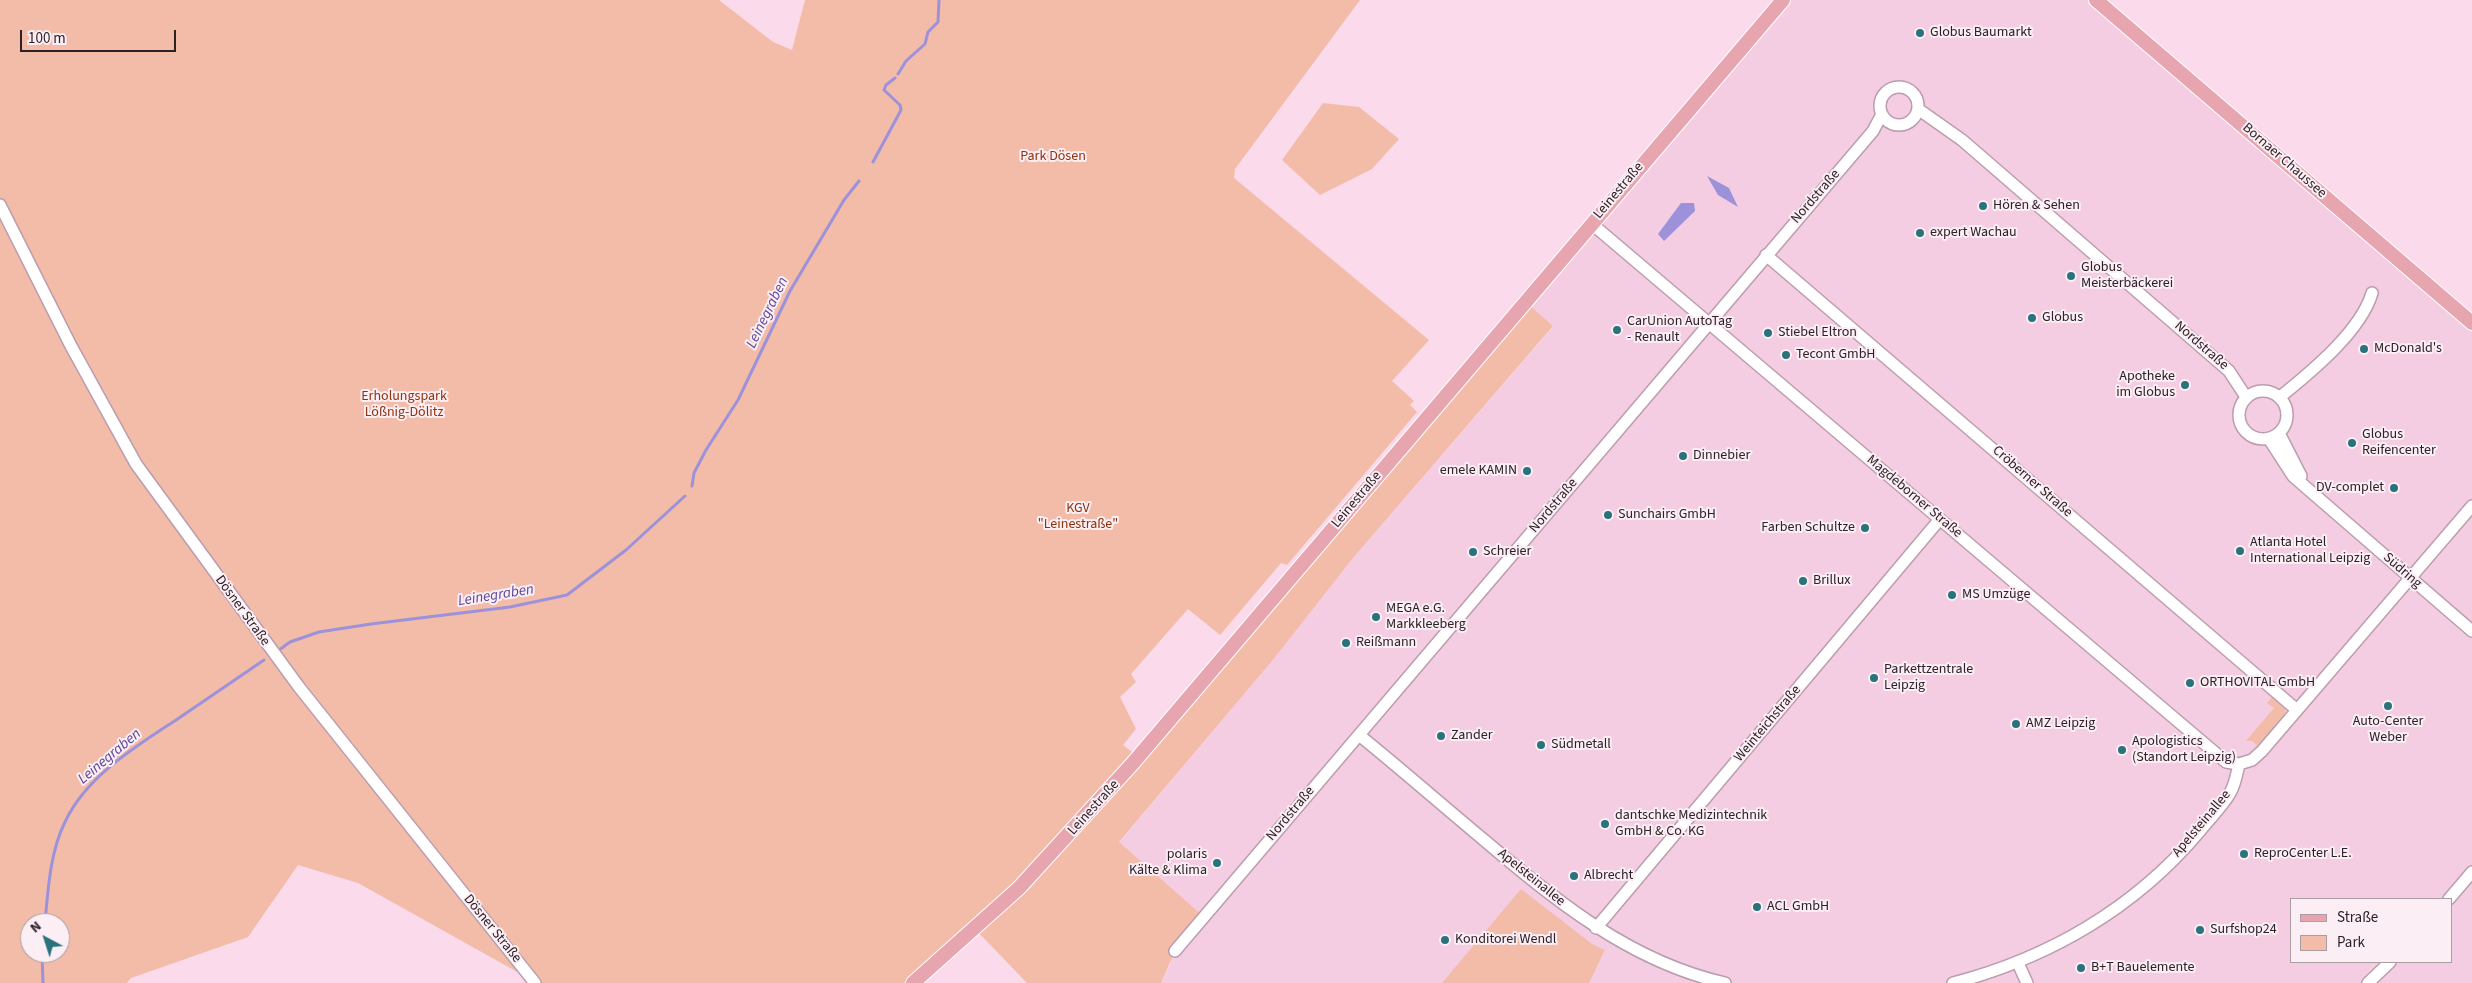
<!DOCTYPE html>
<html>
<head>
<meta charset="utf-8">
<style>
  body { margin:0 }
  #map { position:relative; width:2472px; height:983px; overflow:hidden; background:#fadaeb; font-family:"Source Sans 3",sans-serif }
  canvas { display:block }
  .legend { position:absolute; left:2290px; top:898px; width:162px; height:65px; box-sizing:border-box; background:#fbeef4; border:1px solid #a99ca2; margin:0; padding:6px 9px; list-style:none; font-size:15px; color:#2d2127 }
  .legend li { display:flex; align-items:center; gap:10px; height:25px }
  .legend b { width:25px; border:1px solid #a99ca2 }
  .north { position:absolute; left:20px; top:913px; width:50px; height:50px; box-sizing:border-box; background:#fbeef4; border:1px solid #a99ca2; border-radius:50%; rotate:320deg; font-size:14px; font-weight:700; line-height:20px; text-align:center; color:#2d2127 }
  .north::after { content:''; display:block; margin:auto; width:18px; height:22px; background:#2a727c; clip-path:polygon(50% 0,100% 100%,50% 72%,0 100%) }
  .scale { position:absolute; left:20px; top:30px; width:156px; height:22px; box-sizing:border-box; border:2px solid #2d2127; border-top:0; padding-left:6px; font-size:15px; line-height:18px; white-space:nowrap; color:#2d2127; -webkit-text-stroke:4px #fbeef4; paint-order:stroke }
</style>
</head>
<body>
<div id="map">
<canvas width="2472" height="983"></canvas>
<ul class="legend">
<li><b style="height:6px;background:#e6a5af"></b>Straße</li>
<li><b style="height:14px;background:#f2bca9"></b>Park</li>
</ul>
<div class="north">N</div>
<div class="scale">100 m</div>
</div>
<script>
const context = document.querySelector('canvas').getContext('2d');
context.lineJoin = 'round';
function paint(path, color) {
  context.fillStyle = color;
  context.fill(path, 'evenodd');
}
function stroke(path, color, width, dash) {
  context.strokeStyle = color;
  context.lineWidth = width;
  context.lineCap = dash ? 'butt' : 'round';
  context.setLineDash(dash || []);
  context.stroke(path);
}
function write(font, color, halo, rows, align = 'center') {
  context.font = font + ' "Source Sans 3",sans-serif';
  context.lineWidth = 4;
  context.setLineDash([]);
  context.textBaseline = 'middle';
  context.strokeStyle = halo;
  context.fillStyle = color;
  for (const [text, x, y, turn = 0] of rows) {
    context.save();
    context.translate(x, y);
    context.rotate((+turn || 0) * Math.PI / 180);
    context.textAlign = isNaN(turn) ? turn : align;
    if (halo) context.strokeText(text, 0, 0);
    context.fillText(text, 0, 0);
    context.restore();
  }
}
const built = new Path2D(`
  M1783,0h313l376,323v660h-1311l10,-20 -52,-120 153,-182 81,-103 200,-231 -27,-25zM2291,899h160v63h-160z`);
const green = new Path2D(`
  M0,0h719l54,42 19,8 13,-50h555l-125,169 -1,9 195,162 -37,41 22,20 -4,4 7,7 -130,153 -6,-2 -61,72 -32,-26 -57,65 5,8 -16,15 16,32 -13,16 9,7 -76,86 -42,44 -110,101h-367l-179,-100 -60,-18 -50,72 -117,41 -4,5h-127zM30,923h30v30h-30z
  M1323,103l36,4 40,32 -27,30 -52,26 -38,-35z
  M1526,302l27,24 -200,232 -81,103 -153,181 85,75 -29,34 -14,32h-134l-52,-54 44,-41z
  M2273,696l13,14 -3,7 -25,29 -6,-5h-6l28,-33 -7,-5z
  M1521,889l71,55 13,6 -16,33h-147z`);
const water = new Path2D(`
  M1707,176l22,12 9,19 -20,-12z
  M1681,203h13l1,8 -31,30 -6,-7z`);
const stream = new Path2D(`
  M898,74l8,-13 19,-17 3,-12 10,-10 1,-22
  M873,162l28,-52 -1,-5 -16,-15 2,-5 9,-7
  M692,486l2,-13 12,-23 32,-50 52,-109 54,-91 15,-19
  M279,650l11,-8 29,-10 52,-8 139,-17 57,-12 59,-45 59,-54
  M45,923c3,-33 5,-71 20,-101 22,-47 72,-76 114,-104 28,-19 57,-39 85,-58
  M42,953l1,30`);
const minor = new Path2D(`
  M1880 106a19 19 0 1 1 38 0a19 19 0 1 1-38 0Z
  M1918,109l44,31 267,231 17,26
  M0,205l71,141 65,118 163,223 236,296
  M1592,224l634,538 13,2
  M1766,255l531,455
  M2239 415a24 24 0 1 1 48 0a24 24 0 1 1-48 0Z
  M2280,397c31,-25 81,-66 92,-104
  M2279,433l22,43
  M2269,439l24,37 16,14 163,141
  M1359,735c42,34 83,70 125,105 72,61 147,122 241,143
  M2239,764l13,-4 10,-9 210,-245
  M2449,899l23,-27
  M1596,928l344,-409
  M1175,951l698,-820 9,-17
  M2018,963l9,20
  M1953,983c96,-25 182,-75 246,-151 10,-13 23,-25 31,-39 5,-8 7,-20 9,-29
  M2368,983l22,-21`);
const major = new Path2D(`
  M2096,0l376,323
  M913,983l106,-95 114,-125 650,-763`);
const markers = [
  [1920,33,5,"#2a727c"],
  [1983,206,5,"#2a727c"],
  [1920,233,5,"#2a727c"],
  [2071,276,5,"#2a727c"],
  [2032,318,5,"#2a727c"],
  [1617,330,5,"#2a727c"],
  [1768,333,5,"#2a727c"],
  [2364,349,5,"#2a727c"],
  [1786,355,5,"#2a727c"],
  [2185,385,5,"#2a727c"],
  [2352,443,5,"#2a727c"],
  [1683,456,5,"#2a727c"],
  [1527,471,5,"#2a727c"],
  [2394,488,5,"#2a727c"],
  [1608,515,5,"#2a727c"],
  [1865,528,5,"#2a727c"],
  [2240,551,5,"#2a727c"],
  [1473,552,5,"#2a727c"],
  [1803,581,5,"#2a727c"],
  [1952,595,5,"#2a727c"],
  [1376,617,5,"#2a727c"],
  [1346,643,5,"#2a727c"],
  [1874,678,5,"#2a727c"],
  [2190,683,5,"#2a727c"],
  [2388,706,5,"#2a727c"],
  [2016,724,5,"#2a727c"],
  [1441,736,5,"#2a727c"],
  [1541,745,5,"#2a727c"],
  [2122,750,5,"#2a727c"],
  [1605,824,5,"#2a727c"],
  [2244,854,5,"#2a727c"],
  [1217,863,5,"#2a727c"],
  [1574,876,5,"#2a727c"],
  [1757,907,5,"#2a727c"],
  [2200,930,5,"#2a727c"],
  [1445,940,5,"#2a727c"],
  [2081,968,5,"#2a727c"]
];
const poiNames = [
  ["Globus Baumarkt",1930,33],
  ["Hören & Sehen",1993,206],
  ["expert Wachau",1930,233],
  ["Globus",2081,268],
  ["Meisterbäckerei",2081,284],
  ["Globus",2042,318],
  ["CarUnion AutoTag",1627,322],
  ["- Renault",1627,338],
  ["Stiebel Eltron",1778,333],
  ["McDonald's",2374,349],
  ["Tecont GmbH",1796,355],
  ["Apotheke",2175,377,"right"],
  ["im Globus",2175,393,"right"],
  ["Globus",2362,435],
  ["Reifencenter",2362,451],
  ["Dinnebier",1693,456],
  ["emele KAMIN",1517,471,"right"],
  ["DV-complet",2384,488,"right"],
  ["Sunchairs GmbH",1618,515],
  ["Farben Schultze",1855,528,"right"],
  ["Atlanta Hotel",2250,543],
  ["International Leipzig",2250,559],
  ["Schreier",1483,552],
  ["Brillux",1813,581],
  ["MS Umzüge",1962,595],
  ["MEGA e.G.",1386,609],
  ["Markkleeberg",1386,625],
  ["Reißmann",1356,643],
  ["Parkettzentrale",1884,670],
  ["Leipzig",1884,686],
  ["ORTHOVITAL GmbH",2200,683],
  ["Auto-Center",2388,722,"center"],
  ["Weber",2388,738,"center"],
  ["AMZ Leipzig",2026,724],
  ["Zander",1451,736],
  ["Apologistics",2132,742],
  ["(Standort Leipzig)",2132,758],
  ["Südmetall",1551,745],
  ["dantschke Medizintechnik",1615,816],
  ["GmbH & Co. KG",1615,832],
  ["ReproCenter L.E.",2254,854],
  ["polaris",1207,855,"right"],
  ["Kälte & Klima",1207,871,"right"],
  ["Albrecht",1584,876],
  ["ACL GmbH",1767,907],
  ["Surfshop24",2210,930],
  ["Konditorei Wendl",1455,940],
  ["B+T Bauelemente",2091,968]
];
const parkNames = [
  ["Park Dösen",1053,157],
  ["Erholungspark",404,397],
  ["Lößnig-Dölitz",404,413],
  ["KGV",1078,509],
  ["\"Leinestraße\"",1078,525]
];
const streetNames = [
  ["Bornaer Chaussee",2284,161,41],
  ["Leinestraße",1619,191,-50],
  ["Nordstraße",1816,197,-49],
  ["Nordstraße",2201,346,41],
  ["Cröberner Straße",2032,482,41],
  ["Magdeborner Straße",1914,497,40],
  ["Leinestraße",1357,500,-50],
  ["Nordstraße",1554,506,-50],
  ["Südring",2402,571,41],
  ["Dösner Straße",242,611,54],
  ["Weinteichstraße",1768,724,-50],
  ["Leinestraße",1094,808,-48],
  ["Nordstraße",1291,814,-50],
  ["Apelsteinallee",2202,824,-50],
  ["Apelsteinallee",1531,878,39],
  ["Dösner Straße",492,929,51]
];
const waterNames = [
  ["Leinegraben",768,313,-64],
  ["Leinegraben",496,596,-9],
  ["Leinegraben",110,757,-40]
];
paint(built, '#f4cde2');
paint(green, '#f2bca9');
paint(water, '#9d92da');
stroke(stream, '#9d92da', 3);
stroke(minor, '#bb9dad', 14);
stroke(major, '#fff', 16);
stroke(minor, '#fff', 11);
stroke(major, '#e6a5af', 14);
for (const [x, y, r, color] of markers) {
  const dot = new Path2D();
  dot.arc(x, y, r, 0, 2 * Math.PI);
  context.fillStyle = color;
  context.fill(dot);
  stroke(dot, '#fbeef4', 2);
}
write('14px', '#2d2127', '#fbeef4', poiNames, 'left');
write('14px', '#8f320c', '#fbeef4', parkNames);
write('14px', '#2d2127', '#fbeef4', streetNames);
write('italic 15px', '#59469b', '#fbeef4', waterNames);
</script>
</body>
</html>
